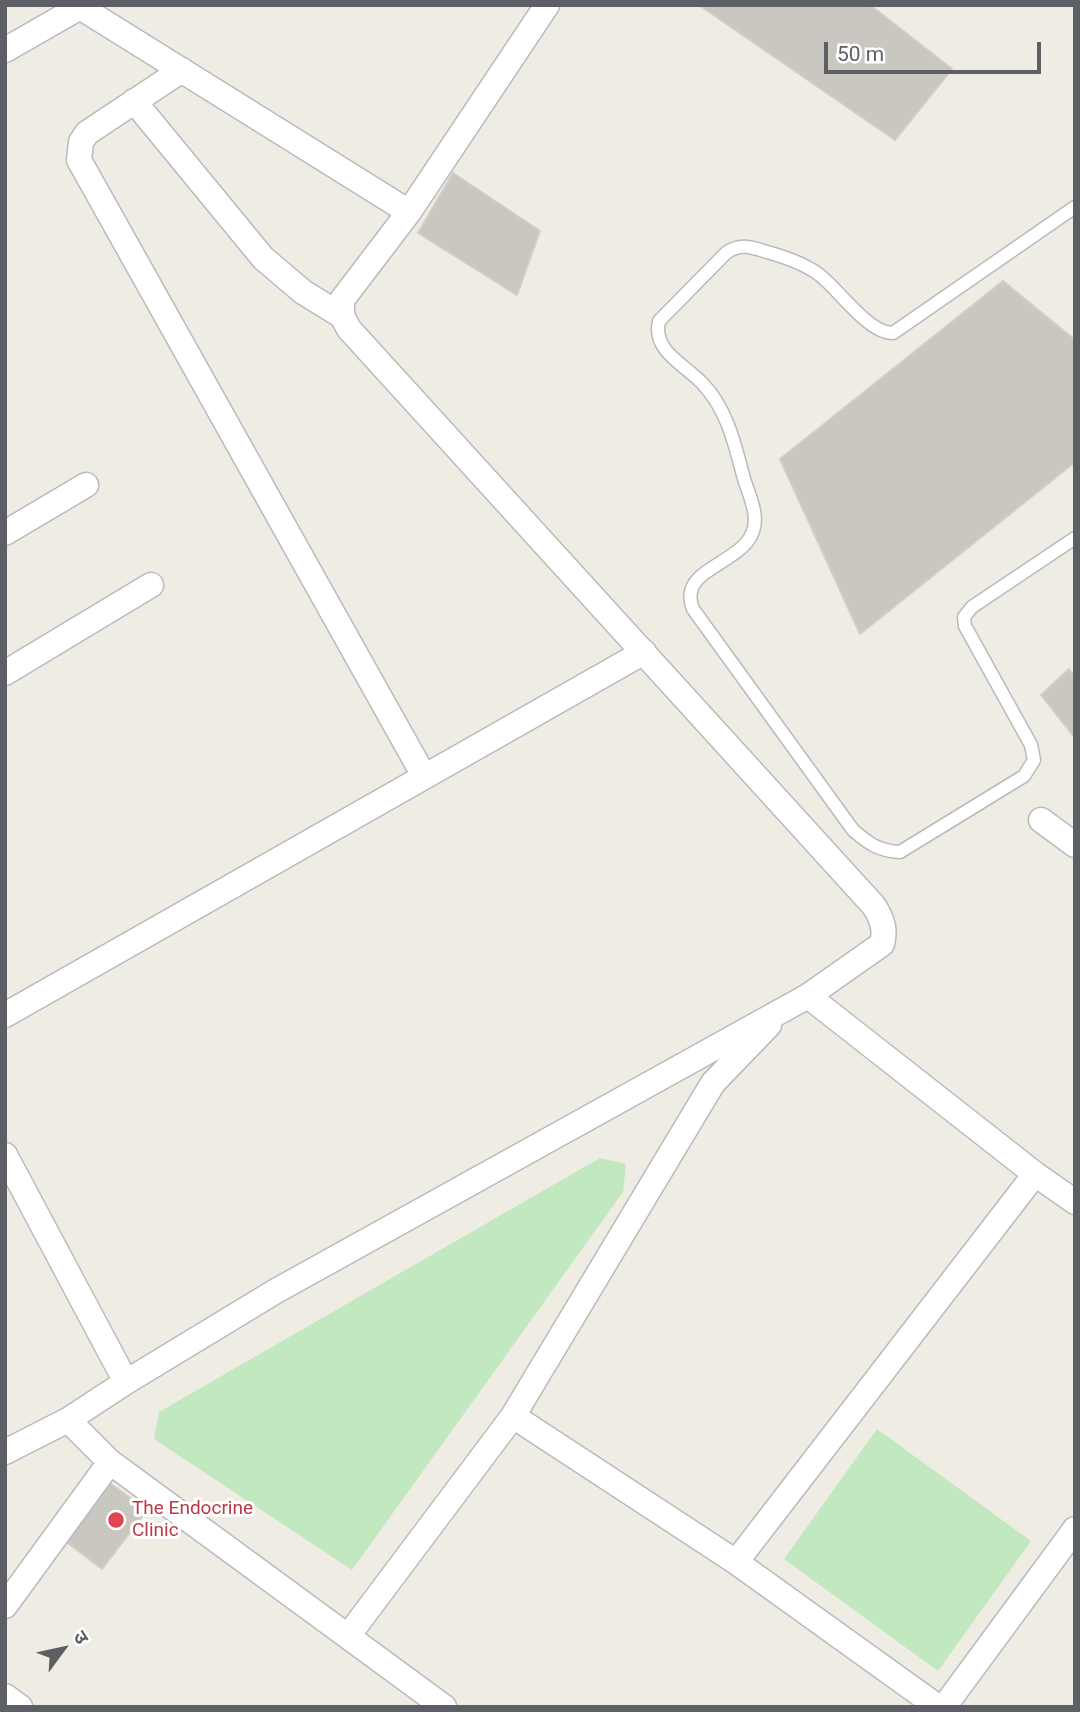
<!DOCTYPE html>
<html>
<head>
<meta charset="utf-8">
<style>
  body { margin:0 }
  #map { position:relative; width:1080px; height:1712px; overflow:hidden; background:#efece4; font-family:Roboto,"Noto Sans Devanagari",sans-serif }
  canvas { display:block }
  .frame { position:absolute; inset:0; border:7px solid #5c6065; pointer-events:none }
  .north { position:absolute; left:28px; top:1614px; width:70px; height:70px; -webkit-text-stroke:5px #fff; paint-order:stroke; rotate:57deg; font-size:19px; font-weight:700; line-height:28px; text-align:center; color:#5c6065 }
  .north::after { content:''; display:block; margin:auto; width:24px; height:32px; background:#5c6065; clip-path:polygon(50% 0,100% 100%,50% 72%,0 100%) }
  .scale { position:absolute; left:824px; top:42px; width:217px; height:32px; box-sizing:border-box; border:4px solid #5c6065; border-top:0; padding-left:9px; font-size:21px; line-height:24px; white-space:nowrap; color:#5c6065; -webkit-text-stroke:5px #fff; paint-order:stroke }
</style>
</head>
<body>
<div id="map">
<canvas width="1080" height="1712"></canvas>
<div class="frame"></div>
<div class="north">उ</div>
<div class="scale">50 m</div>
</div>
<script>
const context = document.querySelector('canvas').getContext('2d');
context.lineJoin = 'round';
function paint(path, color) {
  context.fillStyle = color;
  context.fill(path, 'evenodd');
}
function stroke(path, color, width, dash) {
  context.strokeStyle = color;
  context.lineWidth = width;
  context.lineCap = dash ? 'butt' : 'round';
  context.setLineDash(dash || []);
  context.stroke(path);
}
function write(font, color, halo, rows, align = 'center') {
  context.font = font + ' Roboto,sans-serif';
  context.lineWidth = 6;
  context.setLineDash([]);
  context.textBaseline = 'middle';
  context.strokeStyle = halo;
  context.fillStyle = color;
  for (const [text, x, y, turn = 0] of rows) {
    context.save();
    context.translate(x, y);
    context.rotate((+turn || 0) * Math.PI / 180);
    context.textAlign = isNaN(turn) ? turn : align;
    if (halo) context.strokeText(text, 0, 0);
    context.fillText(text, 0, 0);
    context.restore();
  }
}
const green = new Path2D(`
  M600,1158l26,6 -3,28 -271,378 -198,-131 5,-27z
  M877,1429l154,112 -93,130 -154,-112z`);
const building = new Path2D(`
  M699,5h171l82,64 -57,71z
  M453,173l87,58 -23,64 -99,-62z
  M1003,281l72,59v122l-215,172 -80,-175z
  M1069,669l6,8v61l-34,-43z
  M108,1482l39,28 -45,59 -38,-29z`);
const lane = new Path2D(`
  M1075,207l-182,126c-23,1 -53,-41 -71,-56 -15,-13 -37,-20 -55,-25 -16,-5 -27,-9 -41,1l-67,68c-7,30 25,43 43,62 25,26 32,59 41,92 3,12 9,24 11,36 11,55 -80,50 -61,98l160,221c16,14 26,21 47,22l124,-76 10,-16 -3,-15 -66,-119 -1,-9 8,-10 103,-69`);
const street = new Path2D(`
  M5,50l75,-43 329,205
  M182,70l-95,63 -6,9 -2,18 345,616
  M134,101l129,157 40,34 39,24
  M5,533l81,-48
  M5,673l146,-88
  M1041,820l34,25
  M808,996l227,178 40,28
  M5,1015l639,-363
  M769,1025l-56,58 -200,333 223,146 299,-388
  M5,1155l121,227
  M68,1420l42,42 334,245
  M5,1452l63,-32 58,-38 150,-91 532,-295 74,-52c4,-15 0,-25 -8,-38l-525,-577 -7,-13v-16l67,-88 138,-207
  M736,1562l202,145
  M5,1606l105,-144
  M348,1636l165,-220
  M5,1696l15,11
  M944,1707l131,-178`);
const markers = [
  [116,1520,9,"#e0444e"]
];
const healthNames = [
  ["The Endocrine",132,1509],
  ["Clinic",132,1531]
];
paint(green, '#c1e8bf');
paint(building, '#cac7c1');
stroke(building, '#d4cec2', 2);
stroke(lane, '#b7babf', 15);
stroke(street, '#b7babf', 27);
stroke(lane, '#fff', 12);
stroke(street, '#fff', 24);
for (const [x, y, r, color] of markers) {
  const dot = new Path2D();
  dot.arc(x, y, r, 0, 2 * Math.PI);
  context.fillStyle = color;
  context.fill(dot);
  stroke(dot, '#fff', 2.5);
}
write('19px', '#be3a42', '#fff', healthNames, 'left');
</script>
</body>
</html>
